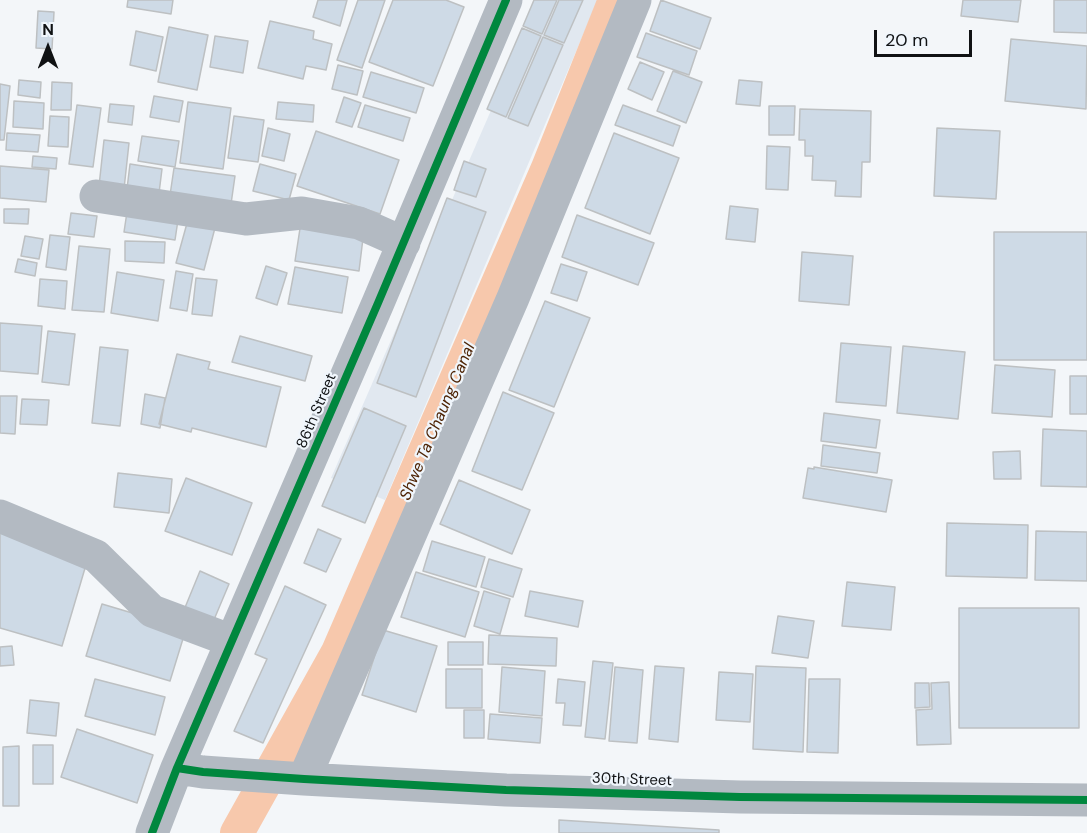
<!DOCTYPE html>
<html>
<head>
<meta charset="utf-8">
<style>
  body { margin:0 }
  #map { position:relative; width:1087px; height:833px; overflow:hidden; background:#f3f6f9; font-family:"DM Sans",sans-serif }
  canvas { display:block }
  .north { position:absolute; left:18px; top:18px; width:60px; height:60px; -webkit-text-stroke:4px #f0f6fc; paint-order:stroke; rotate:0deg; font-size:16px; font-weight:700; line-height:24px; text-align:center; color:#101214 }
  .north::after { content:''; display:block; margin:auto; width:21px; height:27px; background:#101214; clip-path:polygon(50% 0,100% 100%,50% 72%,0 100%) }
  .scale { position:absolute; left:874px; top:30px; width:98px; height:27px; box-sizing:border-box; border:3px solid #101214; border-top:0; padding-left:8px; font-size:18px; line-height:21px; white-space:nowrap; color:#101214; -webkit-text-stroke:4px #f0f6fc; paint-order:stroke }
</style>
</head>
<body>
<div id="map">
<canvas width="1087" height="833"></canvas>
<div class="north">N</div>
<div class="scale">20 m</div>
</div>
<script>
const context = document.querySelector('canvas').getContext('2d');
context.lineJoin = 'round';
function paint(path, color) {
  context.fillStyle = color;
  context.fill(path, 'evenodd');
}
function stroke(path, color, width, dash) {
  context.strokeStyle = color;
  context.lineWidth = width;
  context.lineCap = dash ? 'butt' : 'round';
  context.setLineDash(dash || []);
  context.stroke(path);
}
function write(font, color, halo, rows, align = 'center') {
  context.font = font + ' "DM Sans",sans-serif';
  context.lineWidth = 4.5;
  context.setLineDash([]);
  context.textBaseline = 'middle';
  context.strokeStyle = halo;
  context.fillStyle = color;
  for (const [text, x, y, turn = 0] of rows) {
    context.save();
    context.translate(x, y);
    context.rotate((+turn || 0) * Math.PI / 180);
    context.textAlign = isNaN(turn) ? turn : align;
    if (halo) context.strokeText(text, 0, 0);
    context.fillText(text, 0, 0);
    context.restore();
  }
}
const built = new Path2D(`
  M539,0h59l-213,500 -54,-22z`);
const canal = new Path2D(`
  M237,833l101,-181 210,-484 67,-168`);
const building = new Path2D(`
  M128,0h45l-2,14 -44,-7z
  M318,0h29l-7,26 -27,-9z
  M358,0h27l-23,68 -25,-8z
  M393,0h53l18,7 -31,79 -64,-24z
  M534,0h23l-15,34 -19,-8z
  M559,0h24l-19,43 -20,-8z
  M661,0l50,18 -11,31 -50,-18z
  M963,0h58l-3,22 -57,-6z
  M1054,0h33v33l-33,-1z
  M38,11l16,1 -2,37 -16,-1z
  M270,21l44,10 -1,8 19,5 -6,26 -20,-4 -3,13 -45,-11z
  M169,27l39,8 -11,55 -39,-8z
  M522,28l19,8 -35,81 -19,-8z
  M136,31l27,6 -7,34 -26,-6z
  M646,33l51,18 -8,24 -52,-18z
  M215,36l33,5 -5,32 -33,-6z
  M543,37l20,8 -35,81 -20,-8z
  M1011,39l76,7 -1,63 -81,-8z
  M640,62l24,10 -12,28 -24,-11z
  M338,65l25,6 -6,24 -25,-6z
  M673,71l29,11 -16,41 -29,-12z
  M371,72l53,16 -8,25 -53,-16z
  M19,80l22,2 -1,16 -22,-3z
  M739,80l23,2 -2,24 -24,-2z
  M52,82l20,1 -1,27h-20z
  M0,84l10,2 -6,54h-4z
  M154,96l29,5 -4,21 -29,-5z
  M344,97l17,6 -9,24 -16,-5z
  M14,101l30,2 -1,26 -30,-2z
  M188,102l43,6 -8,61 -43,-6z
  M278,102l36,3 -1,17 -37,-3z
  M110,104l24,2 -2,19 -24,-3z
  M77,105l24,3 -8,59 -24,-3z
  M365,105l45,13 -7,23 -45,-14z
  M623,105l57,21 -7,20 -58,-21z
  M769,106h26l-1,29h-25z
  M800,109l71,2 -1,51h-8l-1,35 -26,-1 1,-15 -24,-1 1,-24h-8v-16h-6z
  M50,116l19,1 -1,30 -20,-1z
  M234,116l30,4 -6,42 -30,-4z
  M268,128l22,6 -6,27 -22,-5z
  M937,128l63,3 -4,68 -62,-3z
  M316,131l83,29 -19,54 -83,-28z
  M7,133l33,2 -2,17 -32,-2z
  M614,133l65,25 -29,76 -65,-26z
  M142,136l37,5 -4,26 -37,-6z
  M104,140l25,3 -5,46 -25,-3z
  M767,146l23,1 -2,43 -22,-1z
  M33,156l24,2 -1,11 -24,-2z
  M464,161l22,8 -10,28 -22,-7z
  M130,164l32,5 -4,32 -32,-4z
  M260,164l36,10 -7,26 -36,-9z
  M0,166l49,4 -3,32 -46,-4z
  M174,168l61,8 -5,35 -61,-9z
  M447,198l39,14 -70,185 -39,-14z
  M730,206l28,3 -3,33 -29,-3z
  M4,209h25l-1,15 -24,-1z
  M127,212l51,8 -3,20 -51,-8z
  M71,213l26,3 -3,21 -26,-3z
  M577,215l77,28 -16,42 -76,-28z
  M189,216l27,8 -12,46 -28,-7z
  M301,222l63,8 -5,41 -64,-10z
  M994,232h93v128h-93z
  M50,235l20,2 -4,33 -20,-3z
  M25,236l18,3 -4,20 -18,-3z
  M125,241l40,1 -1,21 -39,-2z
  M79,246l31,3 -6,63 -32,-2z
  M802,252l51,4 -4,49 -50,-4z
  M18,259l19,4 -2,13 -20,-4z
  M561,264l26,8 -10,29 -26,-8z
  M266,266l21,7 -10,32 -21,-7z
  M295,267l53,10 -6,36 -54,-9z
  M176,271l17,3 -6,37 -17,-3z
  M117,272l47,8 -6,41 -47,-8z
  M196,278l21,2 -5,36 -20,-2z
  M40,279l27,2 -2,28 -27,-3z
  M545,301l45,17 -36,89 -45,-17z
  M0,323l42,3 -4,48 -38,-3z
  M48,331l27,3 -6,51 -27,-3z
  M240,336l72,20 -7,25 -73,-19z
  M841,343l50,4 -5,59 -50,-4z
  M903,346l62,6 -7,67 -61,-6z
  M100,347l28,3 -8,76 -28,-3z
  M177,354l33,8 -2,7 73,18 -15,60 -74,-19 -1,4 -32,-8z
  M995,365l60,5 -3,47 -60,-4z
  M1070,376h17v38h-17z
  M503,392l51,21 -32,77 -50,-19z
  M145,394l20,4 -5,30 -19,-4z
  M0,396h17l-2,38 -15,-1z
  M22,399l27,1 -2,25 -27,-1z
  M364,408l42,18 -41,97 -43,-17z
  M824,413l56,7 -4,28 -55,-7z
  M1043,429l44,2v56l-46,-1z
  M823,445l57,8 -3,20 -56,-7z
  M1020,451l1,28h-27l-1,-27z
  M814,467l78,13 -6,32 -83,-14 5,-30 6,1z
  M118,473l54,6 -3,34 -55,-6z
  M186,478l66,25 -20,52 -67,-24z
  M459,480l71,30 -18,44 -72,-30z
  M947,523l81,2 -1,53 -81,-2z
  M318,529l23,10 -15,33 -22,-9z
  M1036,531l51,1v49l-52,-1z
  M0,533l88,25 -26,88 -62,-18z
  M432,541l53,16 -9,30 -53,-16z
  M489,559l33,10 -9,28 -32,-10z
  M200,571l29,13 -16,38 -29,-12z
  M416,572l63,20 -14,45 -64,-20z
  M847,582l48,5 -4,43 -49,-4z
  M285,586l41,19 -63,138 -29,-12 33,-72 -12,-5z
  M484,591l26,8 -10,35 -26,-8z
  M530,591l53,10 -5,26 -53,-11z
  M102,604l84,25 -16,52 -84,-25z
  M959,608h120v120h-120z
  M778,616l36,5 -6,37 -36,-5z
  M383,630l54,16 -21,66 -54,-17z
  M489,635l68,3 -1,28 -68,-2z
  M448,642h35v23h-35z
  M12,646l2,19 -14,1v-19z
  M593,661l20,2 -8,76 -20,-2z
  M655,666l29,2 -6,74 -29,-3z
  M756,666l50,2 -3,84 -50,-3z
  M502,667l43,4 -3,45 -43,-4z
  M615,667l28,3 -6,73 -28,-2z
  M446,669h36v39h-36z
  M719,672l34,2 -3,48 -34,-2z
  M95,679l70,18 -10,38 -70,-19z
  M558,679l27,3 -4,44 -18,-1 2,-22h-9z
  M809,679h31l-2,74 -31,-1z
  M949,682l2,62 -34,1 -1,-35 16,-1 -1,-26z
  M915,683h14l1,24 -15,1z
  M30,700l29,3 -3,33 -29,-3z
  M464,710h20v28h-20z
  M490,714l52,4 -2,25 -52,-4z
  M77,729l76,26 -16,48 -76,-26z
  M33,745h20v39h-20z
  M19,746v60h-16v-59z
  M559,820l160,10v3h-160z`);
const minor = new Path2D(`
  M96,196l150,23 56,-6 57,10 45,20
  M0,516l96,40 56,55 80,30
  M177,768l26,4 101,7 202,11 234,7 347,3
  M304,779l209,-481 122,-298
  M152,833l25,-65 201,-465 128,-303`);
const cycleway = new Path2D(`
  M177,768l26,4 101,7 202,11 234,7 347,3
  M152,833l25,-65 201,-465 128,-303`);
const streetNames = [
  ["86th Street",317,411,-67],
  ["30th Street",632,780,2]
];
const waterNames = [
  ["Shwe Ta Chaung Canal",438,422,-67]
];
paint(built, '#e1e8f0');
stroke(canal, '#f7c8ac', 34);
paint(building, '#cedae6');
stroke(building, '#bdc0c2', 1.5);
stroke(minor, '#b3bac2', 33);
stroke(cycleway, '#00873e', 8);
write('15px', '#101214', '#f0f6fc', streetNames);
write('italic 16px', '#4e2405', '#f0f6fc', waterNames);
</script>
</body>
</html>
